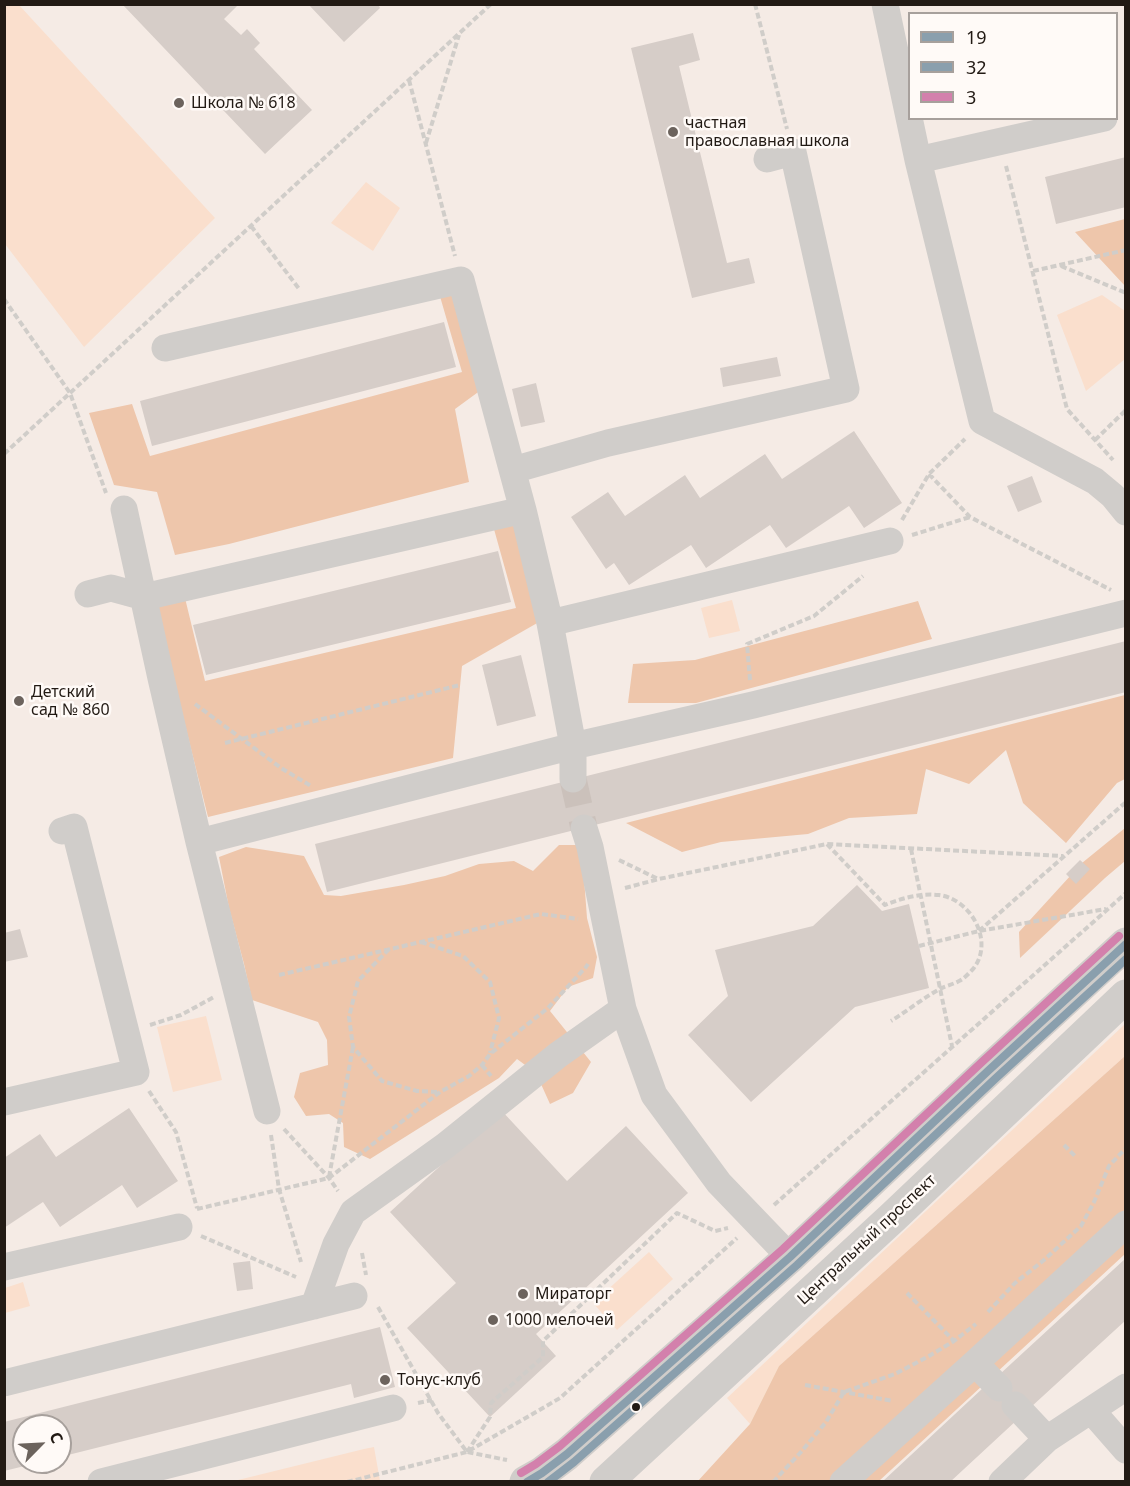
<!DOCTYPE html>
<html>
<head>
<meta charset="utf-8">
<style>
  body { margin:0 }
  #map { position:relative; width:1130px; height:1486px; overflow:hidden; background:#f5ebe5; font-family:"Noto Sans",sans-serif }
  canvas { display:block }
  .frame { position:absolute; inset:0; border:6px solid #221a14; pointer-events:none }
  .legend { position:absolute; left:908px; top:12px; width:210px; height:108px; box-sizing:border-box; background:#fffaf7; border:2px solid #a7a09c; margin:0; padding:8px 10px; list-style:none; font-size:18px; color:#221a14 }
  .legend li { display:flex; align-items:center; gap:12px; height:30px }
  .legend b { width:30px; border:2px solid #a7a09c }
  .north { position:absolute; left:12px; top:1414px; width:60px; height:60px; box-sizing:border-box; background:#fffaf7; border:2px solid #a7a09c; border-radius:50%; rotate:66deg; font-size:16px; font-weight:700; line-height:24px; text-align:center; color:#221a14 }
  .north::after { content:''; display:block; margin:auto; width:21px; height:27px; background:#6c635d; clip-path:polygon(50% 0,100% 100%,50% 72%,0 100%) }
</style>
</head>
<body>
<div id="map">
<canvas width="1130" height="1486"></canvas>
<div class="frame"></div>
<ul class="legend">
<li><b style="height:8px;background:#8a9fad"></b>19</li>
<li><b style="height:8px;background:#8a9fad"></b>32</li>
<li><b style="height:8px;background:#d380ac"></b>3</li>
</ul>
<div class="north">С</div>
</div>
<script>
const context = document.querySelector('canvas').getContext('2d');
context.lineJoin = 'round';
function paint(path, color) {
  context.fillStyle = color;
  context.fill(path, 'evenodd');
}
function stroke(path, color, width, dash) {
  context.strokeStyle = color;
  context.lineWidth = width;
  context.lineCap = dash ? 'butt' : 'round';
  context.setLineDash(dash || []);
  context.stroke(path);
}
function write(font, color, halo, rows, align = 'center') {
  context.font = font + ' "Noto Sans",sans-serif';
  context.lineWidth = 5;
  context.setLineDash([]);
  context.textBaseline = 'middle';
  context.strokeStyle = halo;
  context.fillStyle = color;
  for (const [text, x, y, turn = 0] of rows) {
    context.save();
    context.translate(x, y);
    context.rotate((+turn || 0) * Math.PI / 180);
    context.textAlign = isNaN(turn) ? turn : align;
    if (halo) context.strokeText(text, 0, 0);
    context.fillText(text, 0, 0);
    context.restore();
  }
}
const green = new Path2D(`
  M5,4l14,1 196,213 -131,129 -79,-103z
  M366,182l34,26 -27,43 -42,-28z
  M1102,295l23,16v48l-39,32 -29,-76z
  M732,600l8,31 -31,7 -8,-30z
  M206,1016l16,64 -49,12 -16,-65z
  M1125,1024v32l-346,310 -29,58 -23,-26z
  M649,1252l24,27 -56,51 -24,-27z
  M23,1282l7,24 -25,7v-25z
  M374,1447l6,34h-146l130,-32z`);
const forest = new Path2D(`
  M1125,219h1l-1,67 -50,-54z
  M456,290l25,100 -26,19 14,73 -240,62 -54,11 -18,-63 -43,-7 -25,-72 43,-9 18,52 312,-84 -23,-79z
  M516,518l23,104 -77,44 -9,92 -245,59 -53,-212 30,-7 20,83 311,-73 -24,-86z
  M918,601l14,38 -236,64h-68l5,-39 62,-4z
  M1125,695v84l-8,4 -51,60 -43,-40 -17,-53 -37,34 -43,-15 -9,45 -68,4 -41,16 -87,8 -39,10 -56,-29z
  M1125,828v33l-20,17 -85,80 -1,-26 63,-69z
  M559,845h17l7,20 4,53 10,39 -4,21 -25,9 -18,24 41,51 -18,31 -23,11 -14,-31 -19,-14 -18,19 -129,81 -26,-12 -1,-24 -14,-9 -23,2 -12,-19 6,-24 28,-8 -1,-25 -9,-18 -66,-22 -8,-36 -15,-56 -10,-51 27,-10 58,9 20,39 17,1 63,-11 41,-9 34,-12 35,-3 19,10z
  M1125,1056v198l-246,227 -182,1 53,-58 29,-58z`);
const building = new Path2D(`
  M122,4h117l-15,15 17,16 6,-6 13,14 -6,6 58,61 -47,44z
  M308,4h70l2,4 -36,34z
  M693,33l7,27 -21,6 48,197 22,-5 6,25 -63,15 -61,-250z
  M1126,157v50l-70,17 -11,-47z
  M444,322l12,45 -304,79 -12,-45z
  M777,357l4,19 -58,11 -3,-19z
  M536,383l9,39 -24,5 -9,-38z
  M854,431l48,72 -38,25 -15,-22 -63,42 -16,-23 -64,43 -15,-23 -62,40 -15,-22 -8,6 -35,-52 37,-25 17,24 60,-41 15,23 65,-44 17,25z
  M1032,476l10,26 -24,10 -11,-26z
  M498,551l13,51 -305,73 -13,-50z
  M1126,641v51l-799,200 -12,-48z
  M521,655l15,61 -39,10 -15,-61z
  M1080,860l10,9 -14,15 -10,-10z
  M857,885l25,26 27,-7 20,84 -74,19 -104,95 -63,-67 40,-39 -13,-46 98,-24z
  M20,929l8,28 -24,5v-29z
  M129,1108l49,73 -41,27 -15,-23 -62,42 -17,-25 -39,26v-70l36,-24 16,23z
  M501,1110l66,71 59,-55 62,67 -152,141 20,22 -66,61 -83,-89 49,-45 -66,-71z
  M1126,1258v62l-95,87 -81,75h-68l101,-94 17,-14z
  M250,1261l3,28 -16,2 -4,-28z
  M380,1327l15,60 -41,11 -3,-14 -291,73v-31h-36v36l13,1 -33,8v-49z`);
const minorTunnel = new Path2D(`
  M573,779l11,49`);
const path = new Path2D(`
  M755,4l32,125
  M409,80l46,176
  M426,143l33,-108
  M1006,166l61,243 46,51
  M251,226l49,64
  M1061,266l65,27
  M1033,271l93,-21
  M4,299l66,94 36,100
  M1095,440l31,-30
  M4,454l487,-450
  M929,474l41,43 141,73
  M902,520l27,-46 36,-35
  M912,535l58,-18
  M750,680l-3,-36 67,-28 49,-40
  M195,704l86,64 30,18
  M225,743l235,-58
  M827,844l58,61c17,-7 35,-12 54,-10 32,4 56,47 34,74 -4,4 -9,10 -14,12 -7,4 -15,5 -21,9 -16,9 -31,21 -47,31
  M911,849l41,197
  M619,860l39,19
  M625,888l34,-9 168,-35 236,12
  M979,931l147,-129
  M421,942l42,14 27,26 9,36 -9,35
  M919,946l60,-15 127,-22
  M389,949l-31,32 -9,36 4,30 29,34 35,10 22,1
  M279,975l262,-61 37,5
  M150,1025l31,-10 33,-18
  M482,1065l9,11
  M149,1091l27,41 21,76
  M284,1129l45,49 9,13
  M271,1135l8,54 22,73
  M1064,1145l11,11
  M329,1177l24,-130
  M774,1205l352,-312
  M197,1209l132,-31 111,-86 29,-16 13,-11 8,-11 58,-46 38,-41 2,-3
  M201,1236l95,41
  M362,1253l4,22
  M907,1293l47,48
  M378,1307l60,106 29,39 40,8
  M988,1312l27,-29 29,-23 37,-34 13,-24 15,-36 17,-18
  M805,1385l88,16
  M418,1403l14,-3
  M467,1452l23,-35 1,-14 52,-46v-16l134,-128 38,18 13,-3
  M347,1482l120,-30 93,-54 177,-160
  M773,1482l28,-30 25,-30 18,-30 51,-18 34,-18 25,-15 22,-17`);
const minor = new Path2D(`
  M885,4l33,156 64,261 113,60 18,15 13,16
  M918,160l186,-42
  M165,348l296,-68 62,230 27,113 23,123v33
  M513,470l95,-27 238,-54 -53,-237 -26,7
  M124,509l37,169 38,164 68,269
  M88,594l23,-6 33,9 379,-87
  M550,623l340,-82
  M584,828l6,19 33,162 31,86 65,88 71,74
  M199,842l374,-96 180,-41 373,-92
  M4,1102l132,-30 -62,-245 -12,4
  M4,1267l175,-40
  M314,1306l22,-62 17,-32 92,-66 113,-91 65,-46
  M975,1363l24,25
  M4,1383l350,-87
  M1015,1405l32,34
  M1091,1410l35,40
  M101,1482l292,-74
  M843,1482l132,-119 151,-139
  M1002,1482l45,-43 79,-52`);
const major = new Path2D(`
  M526,1482l16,-9 25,-19 223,-197 199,-187 137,-126
  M606,1482l287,-265 233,-221`);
const bus1 = new Path2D(`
  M527,1482l15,-9 25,-19 223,-197 199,-187 137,-126`);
const bus2 = new Path2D(`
  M548,1482l26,-20 223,-197 199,-187 130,-119`);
const bus3 = new Path2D(`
  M521,1473l15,-9 24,-18 223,-197 199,-187 137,-126`);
const markers = [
  [179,103,6,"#6c635d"],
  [673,132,6,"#6c635d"],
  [19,701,6,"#6c635d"],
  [523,1294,6,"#6c635d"],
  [493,1320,6,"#6c635d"],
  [385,1380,6,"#6c635d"],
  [636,1407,5,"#221a14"]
];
const poiNames = [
  ["Школа № 618",191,103],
  ["частная",685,123],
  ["православная школа",685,141],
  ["Детский",31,692],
  ["сад № 860",31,710],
  ["Мираторг",535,1294],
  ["1000 мелочей",505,1320],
  ["Тонус-клуб",397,1380]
];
const streetNames = [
  ["Центральный проспект",867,1240,-43]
];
paint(green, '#fadfcd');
paint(forest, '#eec6ab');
paint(building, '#d6cdc8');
stroke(minorTunnel, '#cbc1bb', 27, [27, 14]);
stroke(path, '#d0cdc9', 4, [6, 3]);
stroke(minor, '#d0cdca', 27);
stroke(major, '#d0cdca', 33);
stroke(bus1, '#8a9fad', 8);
stroke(bus2, '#8a9fad', 8);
stroke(bus3, '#d380ac', 8);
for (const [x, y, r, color] of markers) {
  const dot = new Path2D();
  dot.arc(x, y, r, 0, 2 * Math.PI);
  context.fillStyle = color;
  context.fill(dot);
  stroke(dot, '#fffaf7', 2);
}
write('16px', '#221a14', '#fffaf7', poiNames, 'left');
write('16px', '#221a14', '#fffaf7', streetNames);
</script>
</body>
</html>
